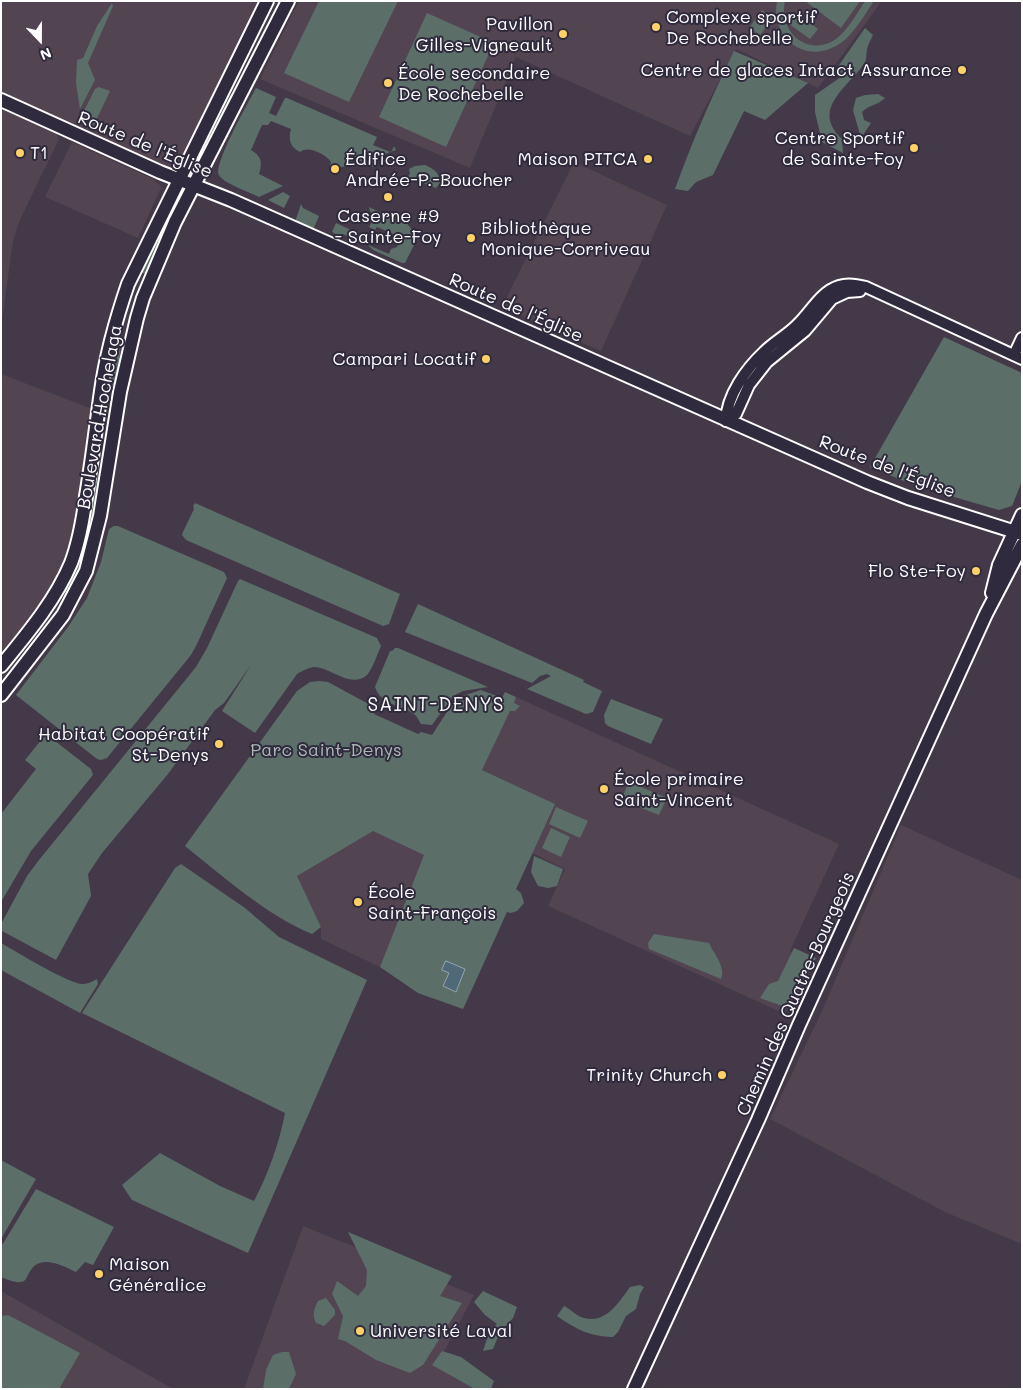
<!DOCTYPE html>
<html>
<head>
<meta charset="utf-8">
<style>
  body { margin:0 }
  #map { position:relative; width:1023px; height:1390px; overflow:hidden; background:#443949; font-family:Mali,sans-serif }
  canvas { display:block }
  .frame { position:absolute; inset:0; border:2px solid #fff; pointer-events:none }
  .north { position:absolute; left:15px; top:15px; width:50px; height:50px; -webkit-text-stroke:4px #2f2a3d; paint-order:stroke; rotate:158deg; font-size:14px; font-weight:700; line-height:20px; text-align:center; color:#fff }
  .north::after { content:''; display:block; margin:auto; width:18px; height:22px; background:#fff; clip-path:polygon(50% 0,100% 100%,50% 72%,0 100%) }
</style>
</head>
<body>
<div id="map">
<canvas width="1023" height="1390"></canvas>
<div class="frame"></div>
<div class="north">N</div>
</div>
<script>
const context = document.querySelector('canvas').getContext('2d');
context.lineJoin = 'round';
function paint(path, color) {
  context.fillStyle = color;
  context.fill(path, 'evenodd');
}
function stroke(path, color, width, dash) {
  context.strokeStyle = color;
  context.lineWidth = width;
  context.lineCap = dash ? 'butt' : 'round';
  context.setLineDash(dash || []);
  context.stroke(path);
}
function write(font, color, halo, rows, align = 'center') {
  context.font = font + ' Mali,sans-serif';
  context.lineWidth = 4;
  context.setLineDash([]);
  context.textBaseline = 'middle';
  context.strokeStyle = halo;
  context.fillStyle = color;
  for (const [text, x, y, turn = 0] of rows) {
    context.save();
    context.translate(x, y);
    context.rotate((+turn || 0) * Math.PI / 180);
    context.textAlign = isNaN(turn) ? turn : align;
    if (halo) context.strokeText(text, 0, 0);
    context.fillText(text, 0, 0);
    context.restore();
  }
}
const built = new Path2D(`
  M1,1h266l-87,179 -154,-69 -25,-18z
  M299,1h583l-64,87 -82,-39 -46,87 -174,-79 -46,111 -210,-89z
  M1,108l55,25 3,6 -40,83 -6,19 -12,87z
  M72,142l81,37 7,6 1,3 -23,50 -93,-41z
  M574,162l93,43 -66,146 -99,-44z
  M1,374l89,34 2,5 -20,120 -8,26 -6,15 -20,32 -37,50z
  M516,697l323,147 -49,107 19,9 -24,54 -237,-108 17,-37 -33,-16 23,-49 -73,-34z
  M326,808l99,47 -45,112 -59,-28v-12l-24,-50z
  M901,825l121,55v364l-77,-32 -175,-93 52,-108z
  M303,1226l171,69 -38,72 56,22h-248z
  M1,1291l172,98h-172z`);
const green = new Path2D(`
  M319,1h79l-49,101 -65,-29z
  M777,1h8c-7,31 23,57 51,38 12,-9 21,-26 29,-38h9c-9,13 -21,34 -33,42 -33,23 -71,-3 -64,-42z
  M805,1h55l-19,27z
  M112,3l1,3 -25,57 7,17 -15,29 -4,-26 1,-23 6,-2 14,-32z
  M762,10l11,8 -13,17 -11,-7z
  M427,13l67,30 -48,104 -67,-30z
  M797,13l21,16 -8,10 -21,-15z
  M865,28l8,7c-2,4 -5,9 -6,14 -1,6 0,11 -3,15 -18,25 -53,45 -22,75l1,14 -21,-11 -7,-30v-17l26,-18 -4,-9z
  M734,51l74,32 -43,37 -21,-9 -31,64 -17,7 -8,9 -13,-2c17,-47 37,-93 59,-138z
  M99,87l11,4 -16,34 -14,-6 15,-30z
  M256,88l20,9 -7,16 7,3 9,-18h2l90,39 -4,8 17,7 2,-1 2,-5 2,4 -19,7 -4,10 -19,-9c-6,9 -14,12 -24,8l1,-4c-5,-8 -24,-17 -31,-10 -10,-5 -12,-13 -9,-23l-20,-8 -3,4h-6l-11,25c10,6 12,12 8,24l24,12 -24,11c-9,-5 -35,-13 -40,-22 -6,-10 30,-74 37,-87z
  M878,94l7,4c-7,7 -16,7 -23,14l2,8 7,3 -10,15 -8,-28 3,-12 9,-3z
  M230,95l3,2 -35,71 -4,-2z
  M425,165c9,4 15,8 15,18l-4,5 -28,-11 2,-4 -1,-4 6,-3z
  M283,192l7,4 -6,12 -16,-8z
  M301,204l2,4 16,8 -6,14 -18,-8z
  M369,207l23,11 3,-1c12,5 18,10 21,24l-11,22h-3l-29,-13 -5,-5 -25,-11 -6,1 -5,-3 4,-9 32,15 -2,6 23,10 2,-5 6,-2 1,-2 -3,-4 3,-5 -21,-9 -2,3 -6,-3 4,-7z
  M156,238l4,2 -14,34 -6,-2z
  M944,337l78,36v108l-10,25 -13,4 -83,-24 -46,-19z
  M118,338l3,1 -2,30 -4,16 -5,-1z
  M95,477h3v6c-5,39 -11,76 -31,110l-4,-2z
  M195,503l205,91 -11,30 -6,2 -197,-86 -4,-5 1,-3 11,-23 -1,-3z
  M114,526h4l106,46 3,6 -30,66 -6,11 -84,103 -6,2 -4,-1 -81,-64 52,-68 19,-29 14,-36 8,-33z
  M240,579l137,59 4,8c-4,9 -8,22 -14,29 -16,14 -35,-7 -52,-8 -6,0 -13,4 -18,7l-42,59 -33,-22 29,-46 -27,38 -9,7 -47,64 -66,79 -14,21 3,22 -35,64 -54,-29 -1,-7 26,-48 12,-16 157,-193 11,-19 31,-67z
  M418,604l166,76 -1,2 19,9 -9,21 -7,2 -59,-25 24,-13 -4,-2 -7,2 -8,7 -127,-51z
  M395,648h3l90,39 -25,4 -10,5 -21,29 -11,-1c-2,-3 -4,-8 -7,-10 -13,-9 -33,-9 -39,-27l15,-36h2z
  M319,681l9,1 48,26 -2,6 44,20 3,-2 11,3 24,-37 25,-8 21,8 3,-6 11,5 -2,6 6,3 -5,5h-5l-28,59 73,34 -39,85 5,4 3,10 -7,8 -6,2 -4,-1 -44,97 -45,-16 -38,-26 44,-112 -51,-24 -76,45 24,51 -9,7c-46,-19 -88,-57 -127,-88l112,-155 13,-9z
  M611,699l52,20 -12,25 -43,-18 -3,-3 -1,-8z
  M46,734l45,35 2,6 -62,76 -30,51v-88l35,-45 -11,-9z
  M629,782l38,16 -8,17 -38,-15z
  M556,807l32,14 -8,17 -31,-14z
  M551,828l19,9 -9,20 -19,-9z
  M534,856l29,13 -6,17 -9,2 -10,-2 -7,-14z
  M181,864l64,44 34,29 88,43 -119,273 -116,-53 -10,-15 38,-32 60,33 34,15c15,-29 25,-57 31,-88l-203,-100 93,-145z
  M654,934l55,9c5,11 17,24 12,36l-72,-30 -1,-6z
  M1,943c16,9 66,40 81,41 5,0 10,-2 15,-5l1,5 -18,29 -79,-43z
  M794,948l22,10 -20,38 -11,11 -25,-9 9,-14 9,-3z
  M1,1160l35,19 -35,60z
  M36,1189l78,38 -21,38 -8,-3 -9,10c-15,-7 -38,-20 -48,3 -2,4 -3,7 -8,7 -5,1 -14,-3 -19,-5v-30z
  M348,1232l104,44 -12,20 22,7 -39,62 -13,8 -34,-13 -31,-19 -7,-2 5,-23 -11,-22 5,-13 21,15 8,-10 1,-16z
  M640,1285l4,2 -4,7 -4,15 -10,7 -8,16 -5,5c-24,-1 -36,-7 -56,-21l7,-10c6,3 14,11 20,12 22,6 35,-16 46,-31z
  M483,1291l34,16 -4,11 -13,14 -7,17 -10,2 7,-21 7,-6 -12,-9 -11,-13z
  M326,1298l9,12v5l-11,11 -8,-3c-4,-8 -2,-14 2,-22z
  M8,1315l72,38 -21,36h-58v-73z
  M442,1351l19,6 33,24 -3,8h-16l-43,-24z
  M282,1352h7l7,22 -7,15h-26l3,-19 7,-15z`);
const water = new Path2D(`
  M446,961l19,8 -9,23 -13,-6 6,-13 -7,-3z`);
const minor = new Path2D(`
  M1014,355l8,-17
  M726,421c1,-26 20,-52 38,-69 10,-10 23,-17 33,-27 14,-13 23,-33 42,-39 9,-3 18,-1 27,1l156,72
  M726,421l10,-7 13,-29 18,-23 38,-31 27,-32 15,-7 13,-1`);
const major = new Path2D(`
  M1,100l159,72 71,28 636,282 41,16 114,36
  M992,593l7,-28 23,-50
  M1,666c26,-32 54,-65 70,-103 8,-21 12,-44 15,-67 6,-35 10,-70 15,-105 5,-36 15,-72 27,-107l139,-283
  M1,695l62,-80 23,-44 14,-55 20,-124 17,-74 6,-20 32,-76 113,-221
  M634,1389l124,-269 41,-95 187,-411 36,-69`);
const markers = [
  [656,27,5,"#ffd166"],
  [563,34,5,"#ffd166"],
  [962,70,5,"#ffd166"],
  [388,83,5,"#ffd166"],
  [914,148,5,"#ffd166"],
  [20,153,5,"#ffd166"],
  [648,159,5,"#ffd166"],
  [335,169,5,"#ffd166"],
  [388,197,5,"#ffd166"],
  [471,238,5,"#ffd166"],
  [486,359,5,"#ffd166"],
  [976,571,5,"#ffd166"],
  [219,744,5,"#ffd166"],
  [604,789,5,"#ffd166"],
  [358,902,5,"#ffd166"],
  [722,1075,5,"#ffd166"],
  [99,1274,5,"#ffd166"],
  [360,1331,5,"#ffd166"]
];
const poiNames = [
  ["Complexe sportif",666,17],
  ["De Rochebelle",666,38],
  ["Pavillon",553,24,"right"],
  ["Gilles-Vigneault",553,45,"right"],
  ["Centre de glaces Intact Assurance",952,70,"right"],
  ["École secondaire",398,73],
  ["De Rochebelle",398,94],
  ["Centre Sportif",904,138,"right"],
  ["de Sainte-Foy",904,159,"right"],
  ["T1",30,153],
  ["Édifice",345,159],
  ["Andrée-P.-Boucher",345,180],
  ["Maison PITCA",638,159,"right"],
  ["Caserne #9",388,216,"center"],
  ["- Sainte-Foy",388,237,"center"],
  ["Bibliothèque",481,228],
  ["Monique-Corriveau",481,249],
  ["Campari Locatif",476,359,"right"],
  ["Flo Ste-Foy",966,571,"right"],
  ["Habitat Coopératif",209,734,"right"],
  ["St-Denys",209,755,"right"],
  ["École primaire",614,779],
  ["Saint-Vincent",614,800],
  ["École",368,892],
  ["Saint-François",368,913],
  ["Trinity Church",712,1075,"right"],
  ["Maison",109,1264],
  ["Généralice",109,1285],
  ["Université Laval",370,1331]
];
const streetNames = [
  ["Route de l'Église",145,145,23],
  ["Route de l'Église",516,308,24],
  ["Boulevard Hochelaga",100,417,-80],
  ["Route de l'Église",887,467,21],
  ["Chemin des Quatre-Bourgeois",796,994,-66]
];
const parkNames = [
  ["Parc Saint-Denys",326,750]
];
const neighbourhoodNames = [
  ["SAINT-DENYS",436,705]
];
paint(built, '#524451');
paint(green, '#5b6f68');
paint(water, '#506978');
stroke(water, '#96a5ae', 1);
stroke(minor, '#fff', 14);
stroke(major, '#fff', 16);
stroke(minor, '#2f2a3d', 10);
stroke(major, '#2f2a3d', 12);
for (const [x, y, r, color] of markers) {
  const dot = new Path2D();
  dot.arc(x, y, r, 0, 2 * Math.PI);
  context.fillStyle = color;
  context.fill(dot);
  stroke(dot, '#2f2a3d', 2);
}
write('18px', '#fff', '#2f2a3d', poiNames, 'left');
write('18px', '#fff', '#2f2a3d', streetNames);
write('18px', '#adb7b4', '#2f2a3d', parkNames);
context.letterSpacing = '1px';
write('19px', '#fff', '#2f2a3d', neighbourhoodNames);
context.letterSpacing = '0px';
</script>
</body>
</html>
